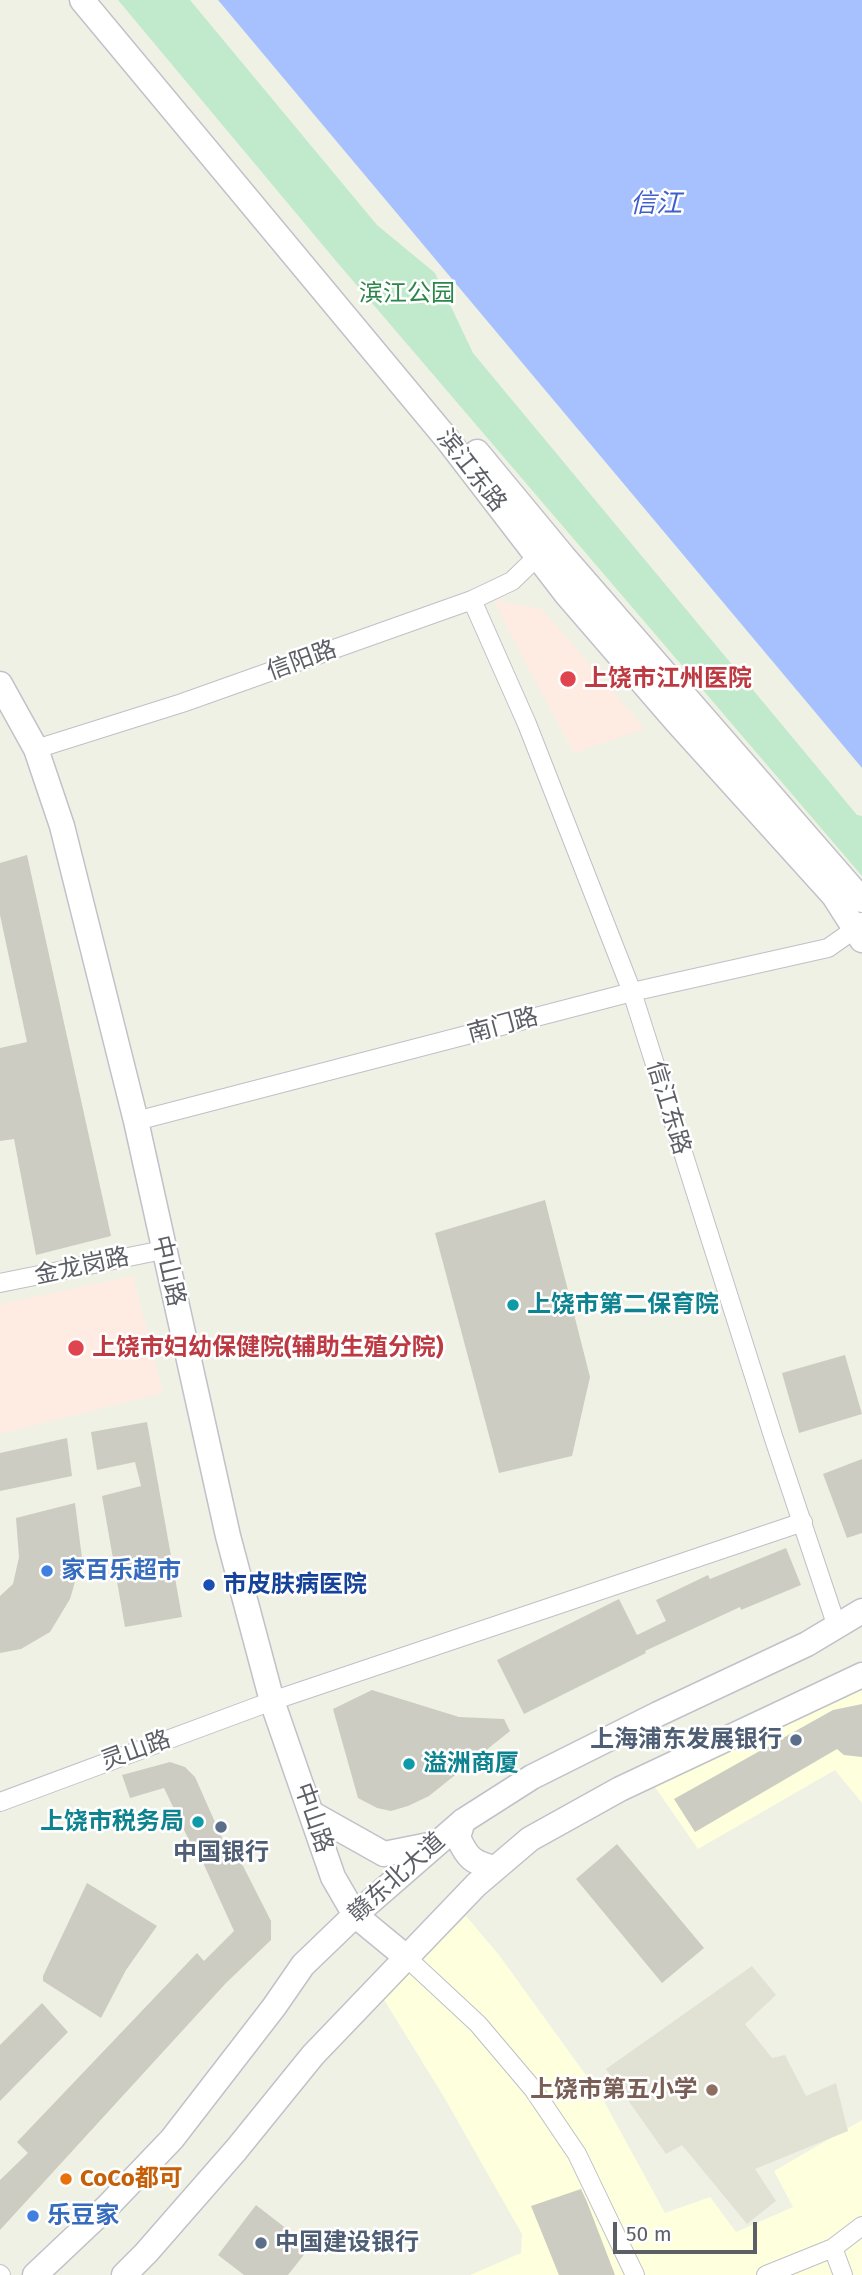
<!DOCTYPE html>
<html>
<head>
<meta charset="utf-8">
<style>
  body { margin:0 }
  #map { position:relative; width:862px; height:2275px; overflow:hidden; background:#f0f1e5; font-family:"Fira Sans",sans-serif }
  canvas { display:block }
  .scale { position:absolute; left:613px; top:2222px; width:144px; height:32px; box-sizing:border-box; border:4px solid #5d5f67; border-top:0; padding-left:9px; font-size:21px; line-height:24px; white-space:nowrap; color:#5d5f67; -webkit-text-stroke:5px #fff; paint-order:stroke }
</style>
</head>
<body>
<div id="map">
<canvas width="862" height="2275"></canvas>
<div class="scale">50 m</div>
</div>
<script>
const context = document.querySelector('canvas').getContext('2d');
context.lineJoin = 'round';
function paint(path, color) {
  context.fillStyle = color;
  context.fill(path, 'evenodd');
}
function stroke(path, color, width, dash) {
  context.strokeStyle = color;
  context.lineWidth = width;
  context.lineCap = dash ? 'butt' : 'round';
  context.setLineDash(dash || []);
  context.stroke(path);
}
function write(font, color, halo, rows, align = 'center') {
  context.font = font + ' "Fira Sans","Noto Sans SC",sans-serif';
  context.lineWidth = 5;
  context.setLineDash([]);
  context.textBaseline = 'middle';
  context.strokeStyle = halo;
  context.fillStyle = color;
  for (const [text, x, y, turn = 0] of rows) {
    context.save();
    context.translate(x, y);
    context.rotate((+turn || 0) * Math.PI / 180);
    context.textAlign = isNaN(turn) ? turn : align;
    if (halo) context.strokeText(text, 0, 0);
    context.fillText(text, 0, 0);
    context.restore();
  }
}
const commercial = new Path2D(`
  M862,1683v120l-27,-33 -137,79 -43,-62z
  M466,1916l33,39 102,141 64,117 45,-16 26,35 57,-25 -19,-36 88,-51v155h-392l51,-22 1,-19 -78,-137 -61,-99z`);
const education = new Path2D(`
  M752,1966l24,29 -31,29 27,34 13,-3 21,41 30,-13 12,48 -93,38 21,32 -29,23 -65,-79 -16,9 -60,-85z`);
const medical = new Path2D(`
  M494,600l48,9 103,120 -71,24 -66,-123z
  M133,1276l30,117 -163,41v-130z`);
const green = new Path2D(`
  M118,0h72l187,225 58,48 38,80 384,462 5,1v60l-526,-615z`);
const water = new Path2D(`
  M218,0h644v768z`);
const building = new Path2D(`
  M27,855l84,381 -75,19 -22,-116 -14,2v-93l27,-6 -27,-127v-52z
  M545,1200l45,177 -18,79 -73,17 -64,-240z
  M845,1355l17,59 -63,19 -17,-60z
  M147,1422l35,195 -57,10 -23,-131 39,-10 -6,-24 -38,8 -6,-38z
  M67,1438l5,38 -72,15v-38z
  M862,1459v74l-15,5 -24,-64z
  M75,1503l7,55 -12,41 -20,33 -29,17 -21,4v-57l13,-12 6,-27 -3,-39z
  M786,1548l15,37 -60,25 -1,-3 -95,44 1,2 -122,61 -27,-54 122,-61 18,36 29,-14 -10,-21 52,-25 2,4z
  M372,1690l87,27 45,2 6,12 -81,65 -21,10 -17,5 -14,-3 -19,-10 -25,-89z
  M862,1704v53l-18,-2 -7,-6 -142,83 -21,-33 159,-89z
  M170,1762l15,5 10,10 39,88 7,-3 30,59v19l-45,43 -226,247v-50l28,-27 -11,-11 180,-189 7,8 30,-30 -34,-75 -3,1 -33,-69 -34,10 -8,-23z
  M617,1844l87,104 -42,35 -86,-104z
  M87,1883l70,43 -31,44 -25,48 -58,-37v-5z
  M42,2003l26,29 -68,69v-56z
  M581,2189l6,13 28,73h-56l-28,-69z
  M256,2205l54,42 -22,28h-44l-26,-20z`);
const street = new Path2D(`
  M472,600l55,124 105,268 142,447 63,188
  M36,749l146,-46 290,-103 40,-19 32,-31
  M136,1121l496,-129 196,-44 27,-19 6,-7
  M0,1283l163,-33
  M0,1802l272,-101 531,-179
  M406,1957l72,67 55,65 44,65 58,121
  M833,2248l10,27
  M0,2274l1,1
  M766,2275l67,-27 29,-22`);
const secondary = new Path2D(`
  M82,0l365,439 120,156 108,125 159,176 28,44
  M477,452l86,104 299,344
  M0,684l36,65 26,77 74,295 92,415 44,165 61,176 22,38 51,42
  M311,1813l73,41 50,-10
  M463,1821l-5,16c9,21 15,26 37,31
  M35,2275l72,-68 65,-68 102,-132 29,-42 52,-50 108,-94 69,-44 126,-63 149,-70 55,-33
  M124,2275l22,-22 90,-103 77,-95 163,-170 54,-46 90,-50 242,-114`);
const markers = [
  [568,679,9,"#e0444e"],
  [513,1305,7,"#0f9aa8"],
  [76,1348,9,"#e0444e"],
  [47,1571,7,"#3f7fe0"],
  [209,1585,7,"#1a4fb4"],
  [796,1740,7,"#5c6f8a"],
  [409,1764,7,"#0f9aa8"],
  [198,1822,7,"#0f9aa8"],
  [221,1827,7,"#5c6f8a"],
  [712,2090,7,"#8d6e63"],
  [66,2179,7,"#e8710a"],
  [33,2216,7,"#3f7fe0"],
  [261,2243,7,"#5c6f8a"]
];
const parkNames = [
  ["滨江公园",407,294]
];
const streetNames = [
  ["滨江东路",471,471,52],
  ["信阳路",302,661,-20],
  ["南门路",503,1026,-15],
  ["信江东路",668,1108,73],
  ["金龙岗路",82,1267,-12],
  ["中山路",168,1271,77],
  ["灵山路",136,1751,-20],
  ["中山路",313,1818,71],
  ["赣东北大道",397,1878,-42]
];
const healthNames = [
  ["上饶市江州医院",584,679],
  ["上饶市妇幼保健院(辅助生殖分院)",92,1348]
];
const cultureNames = [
  ["上饶市第二保育院",527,1305],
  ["溢洲商厦",423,1764],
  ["上饶市税务局",184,1822,"right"]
];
const shopNames = [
  ["家百乐超市",61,1571],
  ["乐豆家",47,2216]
];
const transitNames = [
  ["市皮肤病医院",223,1585]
];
const serviceNames = [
  ["上海浦东发展银行",782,1740],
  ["中国银行",221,1853,"center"],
  ["中国建设银行",275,2243,"left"]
];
const educationNames = [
  ["上饶市第五小学",698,2090]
];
const foodNames = [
  ["CoCo都可",80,2179]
];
const waterNames = [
  ["信江",656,205]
];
paint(commercial, '#feffdc');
paint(education, '#e1e1d4');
paint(medical, '#feebe1');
paint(green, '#c0eacb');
paint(water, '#a7c1ff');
paint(building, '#ccccc2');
stroke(street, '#bfc0c7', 20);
stroke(secondary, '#c0c1c9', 27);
stroke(street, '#fff', 18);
stroke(secondary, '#fff', 24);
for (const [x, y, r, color] of markers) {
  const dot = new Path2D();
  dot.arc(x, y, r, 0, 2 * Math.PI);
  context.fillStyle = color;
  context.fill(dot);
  stroke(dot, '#fff', 2.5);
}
write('24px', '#2d8649', '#fff', parkNames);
write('24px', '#5d5f67', '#fff', streetNames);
write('bold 24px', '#be3a42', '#fff', healthNames, 'left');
write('bold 24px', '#0d838f', '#fff', cultureNames, 'left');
write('bold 24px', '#366cbe', '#fff', shopNames, 'left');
write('bold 24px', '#164399', '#fff', transitNames, 'left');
write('bold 24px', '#4e5e75', '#fff', serviceNames, 'right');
write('bold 24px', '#785e54', '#fff', educationNames, 'right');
write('bold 24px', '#c56008', '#fff', foodNames, 'left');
write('italic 26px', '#3e5ece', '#fff', waterNames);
</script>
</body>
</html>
